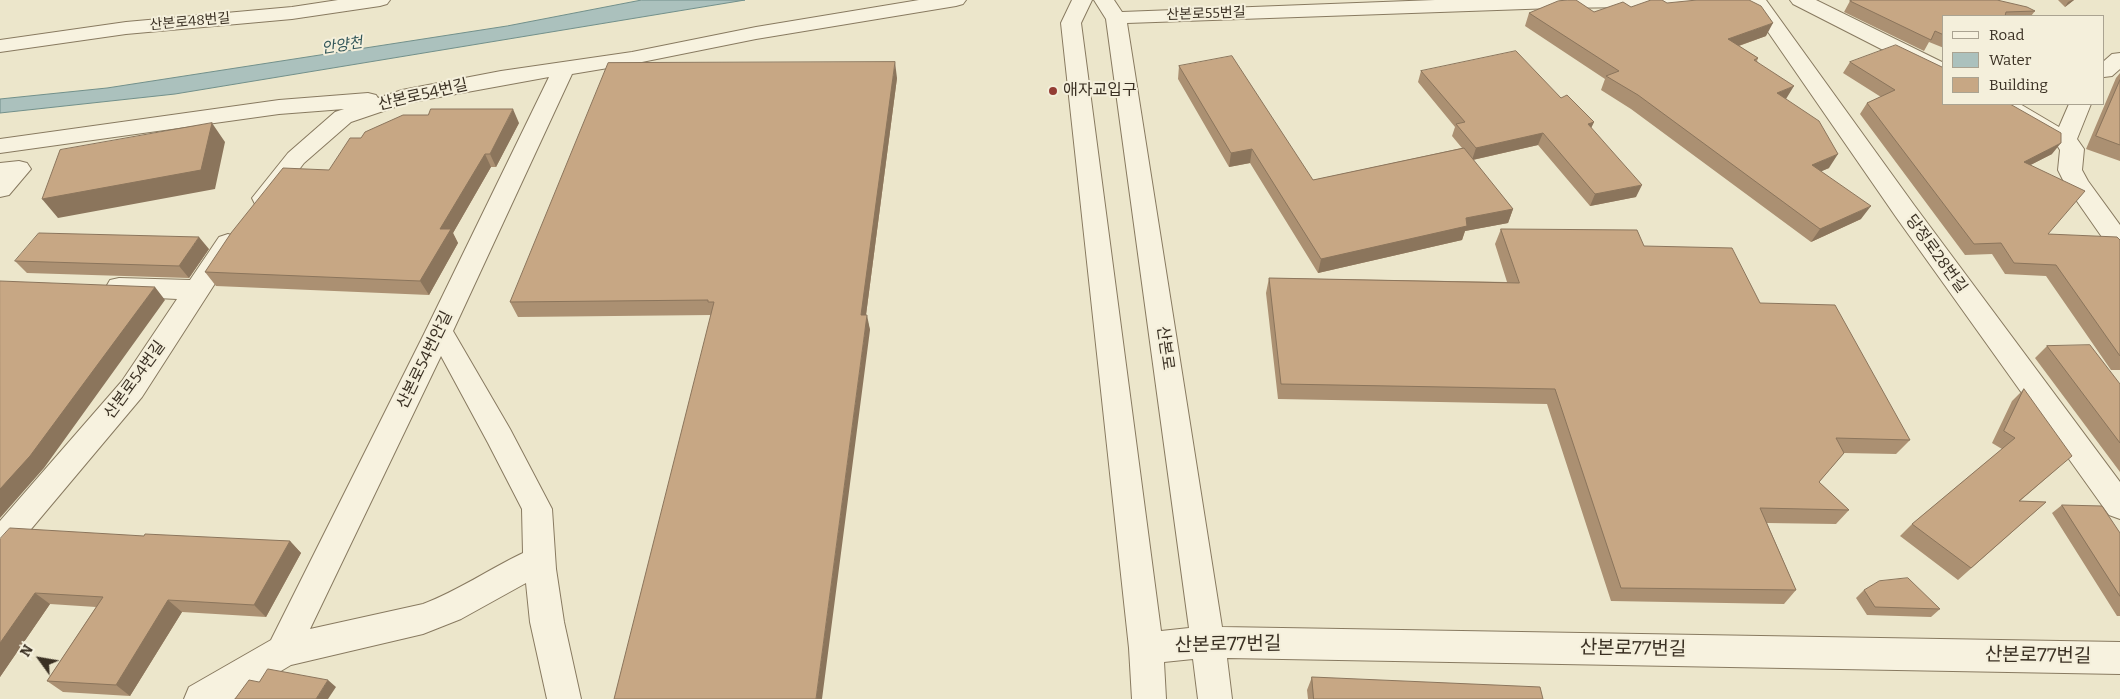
<!DOCTYPE html>
<html>
<head>
<meta charset="utf-8">
<style>
  body { margin:0 }
  #map { position:relative; width:2120px; height:699px; overflow:hidden; background:#ece6cb; font-family:Bitter,serif }
  canvas { display:block }
  .legend { position:absolute; left:1942px; top:15px; width:162px; height:90px; box-sizing:border-box; background:#f4efdb; border:1px solid #aaa391; margin:0; padding:6px 9px; list-style:none; font-size:15px; color:#3a3023 }
  .legend li { display:flex; align-items:center; gap:10px; height:25px }
  .legend b { width:25px; border:1px solid #aaa391 }
  .north { position:absolute; left:15px; top:634px; width:50px; height:50px; -webkit-text-stroke:4px #f4efdb; paint-order:stroke; rotate:302deg; font-size:14px; font-weight:700; line-height:20px; text-align:center; color:#3a3023 }
  .north::after { content:''; display:block; margin:auto; width:18px; height:22px; background:#3a3023; clip-path:polygon(50% 0,100% 100%,50% 72%,0 100%) }
</style>
</head>
<body>
<div id="map">
<canvas width="2120" height="699"></canvas>
<ul class="legend">
<li><b style="height:6px;background:#f7f2df"></b>Road</li>
<li><b style="height:14px;background:#abc1bd"></b>Water</li>
<li><b style="height:14px;background:#c7a784"></b>Building</li>
</ul>
<div class="north">N</div>
</div>
<script>
const context = document.querySelector('canvas').getContext('2d');
context.lineJoin = 'round';
function paint(path, color) {
  context.fillStyle = color;
  context.fill(path, 'evenodd');
}
function stroke(path, color, width, dash) {
  context.strokeStyle = color;
  context.lineWidth = width;
  context.lineCap = dash ? 'butt' : 'round';
  context.setLineDash(dash || []);
  context.stroke(path);
}
function write(font, color, halo, rows, align = 'center') {
  context.font = font + ' Bitter,"Noto Sans KR",serif';
  context.lineWidth = 4;
  context.setLineDash([]);
  context.textBaseline = 'middle';
  context.strokeStyle = halo;
  context.fillStyle = color;
  for (const [text, x, y, turn = 0] of rows) {
    context.save();
    context.translate(x, y);
    context.rotate((+turn || 0) * Math.PI / 180);
    context.textAlign = isNaN(turn) ? turn : align;
    if (halo) context.strokeText(text, 0, 0);
    context.fillText(text, 0, 0);
    context.restore();
  }
}
const water = new Path2D(`
  M642,0h103l-570,94 -175,19v-14l107,-11 400,-62z`);
const minor = new Path2D(`
  M338,0h52l-3,4 -7,2 -88,13 -166,15 -126,18v-12l126,-18 166,-15z
  M919,0h47l-3,4 -7,2 -200,33 -124,25 -60,10 -119,257 57,98 42,80 4,60 8,53 17,77h-34l-17,-77 -4,-39 -65,36 -38,15 -132,31 -57,34h-50l5,-12 82,-47 153,-306 125,-257 -142,26 -56,19 -47,41 -31,41 -9,2 -9,-2 -3,-6 36,-45 47,-41 9,-3 -65,5 -279,39v-14l279,-39 89,-7 8,2 2,3 24,-8 99,-19 131,-19 124,-25zM441,356l47,87 34,66 1,44c-34,16 -65,38 -100,51l-113,25z
  M1072,0h20l-11,23 80,608 28,-3 -83,-609 -12,-19h20l8,12 313,-12h291l-3,4 -7,2 -162,2 -427,15 95,604 898,15v32l-893,-16 5,41h-34l-5,-40 -29,3 2,37h-34l-3,-51 -68,-625z
  M1746,0h20l148,205 206,277v37l-11,-4 -213,-298z
  M1790,0h26l128,63v15l-8,-1 -143,-73z
  M2120,53v16l-8,7 -8,1v-16l8,-7z
  M1993,104h27l39,23 10,-23h22l-14,35 7,10 -2,21 6,11 32,44v28l-9,-3 -46,-66 -7,-14 2,-20 -3,-5 -61,-36z
  M19,161l8,2 4,6 -22,26 -9,2v-34z
  M228,234l9,3 4,6 -99,154 -131,156 -11,4v-36l122,-140 55,-82 -58,-3 -9,-2 -4,-7 4,-7 9,-2 71,2 29,-43z`);
const wall = new Path2D(`
  M2058,0h16l-9,7z
  M1850,1l185,10 -4,5h-87v32l-15,-6 -5,9 -80,-39z
  M1667,3l99,33 -27,10 19,12 -1,3 29,38 43,69 -8,3 40,48 -50,23 -180,-133 -30,-19 4,-11 -80,-53 4,-13 65,-1z
  M1850,62l202,92 -22,11 18,69 72,6v130h-9l-65,-94 -41,-2 -13,-20 -27,1 -105,-141 7,-11 14,-6 -38,-24z
  M1179,66l134,114 149,-32 -10,-12 3,-9 -37,-45 3,-11 140,27 33,24 -3,6 45,69 -46,9 -52,-61 -65,15 40,49 -5,14 -43,8 -3,9 -144,33 -68,-110 -21,4 -51,-88z
  M2120,73v88l-34,-12 30,-71z
  M897,78l-31,237 4,15 -159,-15 -193,2 -8,-15z
  M519,123l-23,44h-5l-38,66 5,10 -29,52 -213,-9 -11,-14 124,-102 32,-32z
  M1501,229l143,17 116,57 150,137 -14,14 -52,-1 -25,29 30,28 -13,14 -69,-1 29,67 -12,14 -173,-3 -64,-197 -269,-5 -12,-106 3,-15 238,4 -12,-38z
  M209,249l-20,29 -162,-5 -12,-12z
  M2047,346l73,38v88l-85,-114z
  M2024,389l35,78 -39,34 26,1 -88,78 -58,-44 12,-12 90,-75 -10,-6 20,-42z
  M2062,505l58,28v83h-3l-65,-103z
  M144,536l146,5 11,12 -35,64 -84,-5 -52,84 -67,-4 -16,-11 49,-74 -46,-3 -50,73v-138z
  M1864,590l76,19 -9,8 -64,-2 -11,-17z
  M1312,677l231,22h-235l-1,-9z`);
const shadedWall = new Path2D(`
  M2072,0h2l-9,7 3,-5z
  M1773,23l-7,13 -45,16 7,-13z
  M895,62l2,16 -33,252 -3,-15z
  M1794,86l-8,13 -9,-6z
  M513,109l6,14 -23,44 -6,-13z
  M1594,122l-6,12v-10z
  M212,123l13,19 -10,47 -157,29 -16,-19z
  M1543,133l-5,12 -66,15 4,-12z
  M2061,143l-9,11 -37,19 9,-11z
  M1252,149l-2,14 -21,4 2,-14z
  M485,154l6,13 -38,66 5,10 -29,52 -9,-14 20,-52z
  M1838,154l-9,14 -25,11 8,-14z
  M1642,185l-6,12 -46,9 5,-12z
  M1871,206l-10,13 -50,23 9,-13z
  M1513,209l-5,14 -43,8 -3,9 -144,33 3,-14 145,-41z
  M199,237l10,12 -20,29 -10,-12z
  M155,287l10,13 -121,168 -44,50v-29z
  M867,315l3,15 -48,369h-6z
  M290,541l11,12 -35,64 -12,-12z
  M35,593l15,11 -50,73v-34z
  M168,600l14,12 -52,84 -14,-11z
  M328,680l8,7 -8,12h-12z`);
const building = new Path2D(`
  M1568,0h8l18,12 29,-10 8,5 20,-7h11l5,3 30,-3h52l12,6 12,17 -45,16 30,19 -4,2 40,26 -17,7 42,28 19,33 -26,11 59,41 -51,23 -182,-134 -32,-19 13,-5 -90,-58 29,-12z
  M1853,0h144l30,7 8,4 -29,1 -1,4h-61v19l-9,-4 -4,9 -81,-39z
  M1896,45l48,23v36h66l51,29v10l-37,19 61,29 -37,43 69,3 3,3v116l-64,-91 -42,-2 -13,-20 -27,1 -107,-141 28,-13 -45,-28z
  M1516,51l45,47 6,-3 27,27 -6,2 54,61 -47,9 -52,-61 -67,15 -20,-24 9,-2 -44,-51z
  M1232,56l81,124 151,-32 49,61 -47,9 1,8 -146,33 -69,-110 -21,4 -52,-87z
  M895,62l-34,253h6l-51,384h-202l100,-397h-6v-2l-198,2 98,-239z
  M2120,80v65l-24,-9z
  M431,109h82l-23,45h-5l-45,75h11l-31,52 -215,-9 26,-39 52,-65 46,2 21,-32h11l4,-6 38,-17h25z
  M212,123l-11,47 -159,29 18,-49z
  M1501,229l136,1 7,16 88,2 28,55 75,2 75,135 -74,-2 8,15 -25,29 30,28 -89,-2 36,82 -175,-2 -66,-199 -274,-5 -12,-106 250,5z
  M39,233l160,4 -20,29 -164,-5z
  M0,281l155,6 -125,169 -30,33z
  M2090,345l30,39v59l-73,-97z
  M2024,389l48,67 -53,45 27,1 -75,66 -59,-44 103,-86 -11,-7z
  M2062,505l40,1 18,27v63z
  M10,528l134,8 1,-2 145,7 -36,64 -86,-5 -52,85 -69,-4 56,-84 -68,-4 -35,50v-104z
  M1908,578l32,31 -65,-2 -11,-17 15,-9z
  M268,669l60,11 -12,19h-81l14,-19 10,2z
  M1312,677l228,10 3,12h-229z`);
const markers = [
  [1053,91,5,"#933d34"]
];
const farStreetnames = [
  ["산본로55번길",1206,14,-2],
  ["산본로48번길",190,22,-5]
];
const farWaternames = [
  ["안양천",342,46,-9]
];
const poiNames = [
  ["애자교입구",1063,91]
];
const streetNames = [
  ["산본로54번길",423,95,-13],
  ["당정로28번길",1936,254,54],
  ["산본로",1165,348,82],
  ["산본로54번안길",425,360,-64],
  ["산본로54번길",135,380,-54]
];
const nearStreetnames = [
  ["산본로77번길",1228,645,-1],
  ["산본로77번길",1633,649,1],
  ["산본로77번길",2038,656,1]
];
paint(water, '#abc1bd');
stroke(water, '#72908b', 1);
stroke(minor, '#887a60', 2);
paint(minor, '#f7f2df');
paint(wall, '#ab9072');
paint(shadedWall, '#8b755c');
paint(building, '#c7a784');
stroke(building, '#8b755c', 1);
for (const [x, y, r, color] of markers) {
  const dot = new Path2D();
  dot.arc(x, y, r, 0, 2 * Math.PI);
  context.fillStyle = color;
  context.fill(dot);
  stroke(dot, '#f4efdb', 2);
}
write('14px', '#3a3023', '#f4efdb', farStreetnames);
write('italic 15px', '#335759', '#f4efdb', farWaternames);
write('16px', '#3a3023', '#f4efdb', poiNames, 'left');
write('16px', '#3a3023', '#f4efdb', streetNames);
write('19px', '#3a3023', '#f4efdb', nearStreetnames);
</script>
</body>
</html>
